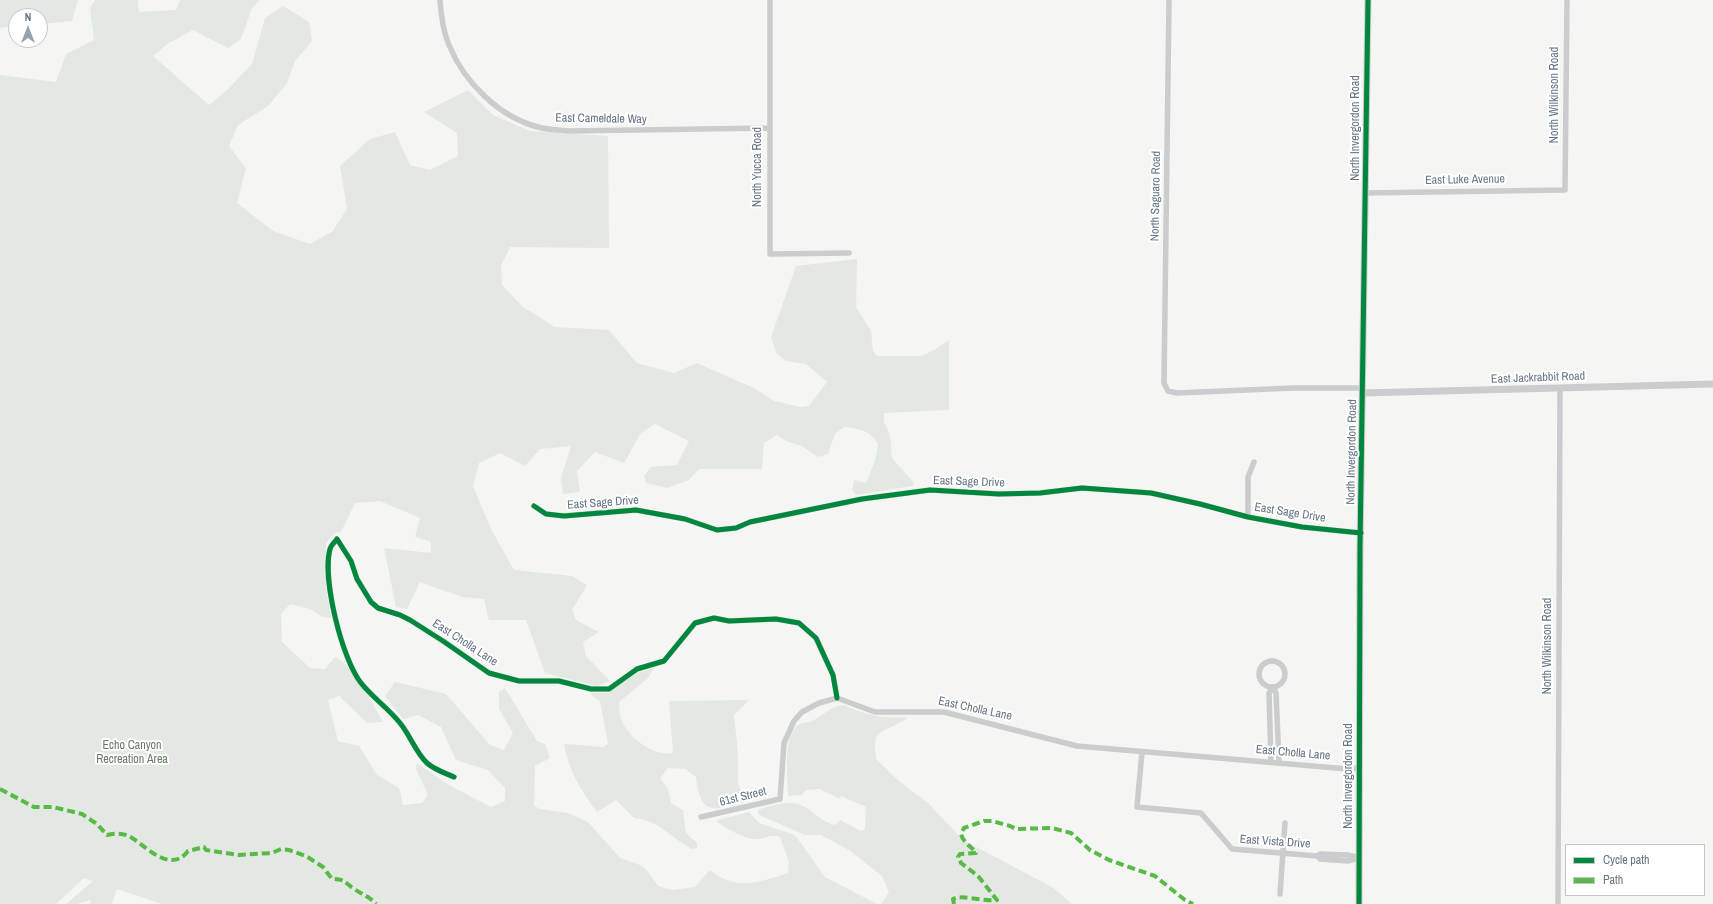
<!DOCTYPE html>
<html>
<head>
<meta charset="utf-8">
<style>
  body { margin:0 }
  #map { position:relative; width:1713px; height:904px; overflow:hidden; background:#f5f5f3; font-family:"Archivo Narrow",sans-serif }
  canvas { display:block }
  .legend { position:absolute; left:1565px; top:844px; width:140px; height:52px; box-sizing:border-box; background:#fff; border:1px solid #c1c7cd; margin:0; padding:5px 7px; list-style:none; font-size:12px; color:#657483 }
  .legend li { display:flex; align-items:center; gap:8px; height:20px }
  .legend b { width:20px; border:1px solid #c1c7cd }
  .north { position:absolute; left:8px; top:8px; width:40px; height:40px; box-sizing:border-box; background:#fff; border:1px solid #c1c7cd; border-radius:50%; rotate:0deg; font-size:11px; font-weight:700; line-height:16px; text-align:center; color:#657483 }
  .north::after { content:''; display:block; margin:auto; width:14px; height:18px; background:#97a1aa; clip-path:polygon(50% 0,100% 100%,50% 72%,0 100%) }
</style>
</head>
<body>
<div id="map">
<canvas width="1713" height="904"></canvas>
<ul class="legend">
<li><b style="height:5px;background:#00873e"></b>Cycle path</li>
<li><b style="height:5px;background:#58b947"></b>Path</li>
</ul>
<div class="north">N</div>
</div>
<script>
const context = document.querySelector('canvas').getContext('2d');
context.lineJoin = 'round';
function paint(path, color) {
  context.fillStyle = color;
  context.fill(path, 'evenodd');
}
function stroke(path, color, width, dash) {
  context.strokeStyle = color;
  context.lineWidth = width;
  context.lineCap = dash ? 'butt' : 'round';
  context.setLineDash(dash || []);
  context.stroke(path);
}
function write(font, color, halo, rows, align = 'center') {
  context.font = font + ' "Archivo Narrow",sans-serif';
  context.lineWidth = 4;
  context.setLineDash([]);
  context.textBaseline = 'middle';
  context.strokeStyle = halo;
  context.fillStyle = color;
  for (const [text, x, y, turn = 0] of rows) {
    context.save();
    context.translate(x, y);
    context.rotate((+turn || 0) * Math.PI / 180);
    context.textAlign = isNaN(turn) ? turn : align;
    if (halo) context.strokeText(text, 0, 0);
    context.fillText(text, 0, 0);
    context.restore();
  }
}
const green = new Path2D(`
  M0,0h78l-6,21 -32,3v-8h-24v10l-16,2z
  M95,0h43l1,12 37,-2 4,-10h80l-8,8 -11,31 -13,9 -35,-18 -24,13 -16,13 56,49 19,-16 24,-25 13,-46 18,-12 26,16 3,19 -17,20 -8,22 -19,23 -30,19 -9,21 17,22 -9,35 36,28 37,13 22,-12 15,-23 -7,-43 30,-27 25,-7 15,33 20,5 28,-14 -1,-23 -33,-21 44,-22 25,25 37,16 78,5 1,112 -99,-1 -9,19 1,19 21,22 32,20 54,3 28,33 37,10 23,-10 59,26 18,12 26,6 9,-1 18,-24 -21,-18 -20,-3 -10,-8 -5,-16 25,-71 61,-7 -1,48 15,24 2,20 4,5h45l12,-6 15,-10v70l-65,3v9l6,12 2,24 22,25 -2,3 -56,9 -4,-5 2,-10 12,3 9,-22 3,-17c-8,-14 -19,-15 -34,-17l-9,7 -7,20 -10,3 -16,-11 -14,-4 -11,-7 -13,8 -2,26h-63l-10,11 -22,8 -21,-5 -2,-7 7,-9 26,-2 12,-24 -34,-17 -14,9 -17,30 -29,-11 -18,19 3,21 -17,2 -2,-17 10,-31 -31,3 -15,17 -25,-13 -21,10 -6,23 18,43 23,41 58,6 15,9 -15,25 4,10 23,12 -16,10 3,14 24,25 -13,5 -52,-13 -19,-53h-37l-5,-21 -22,-2 -42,-15 -13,27 -11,-2 -12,-59 47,5v-11l-16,-5 5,-19 -40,-17 -25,2 -14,29 -6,1 -9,10v44l5,31 -8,-1 -13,-8 -20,-5 -9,10 1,28 28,26 15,1 10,-12c20,10 37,45 48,65l-16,1 -28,-27 -11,4 10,41 21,5 18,29 22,13 4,17 19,-2 6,-8 -12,-26 1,-6 30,21 44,23 14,-6v-13l-17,-18 -32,-10 -15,-33 -23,-12 -15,4 -18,-23 10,-14 51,12 44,51 14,5 9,-17 -14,-24v-17l6,-4 32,53 8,3 5,14 -15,8 -1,39 5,4 29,4 20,9 32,36 18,6 8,5 12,17 14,4 23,-3 15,-17c26,21 48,13 78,3l1,-11 -9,-25c-13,-3 -12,1 -22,2 -13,1 -30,-10 -41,-17l1,-2 31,-8 10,11 36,12 30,42 52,27h-715l-45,-15 -5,15h-22l1,-4 -14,4h-11l27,-23 -9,-3 -28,26h-56v-829l56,7 10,-28 28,-14 -4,-32z
  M654,668l-6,10 -29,24c1,6 0,14 3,19 7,17 32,36 51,32l-4,-52 80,-1 -15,15 4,39v29l7,19c-33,8 -44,15 -49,-25l-11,-8 -17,-1 -8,10 8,11 3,14 12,7 3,23 11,10v5l-5,1c-23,-12 -31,-28 -58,-31l-18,-18 -19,12c-16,-21 -28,-41 -33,-67l2,-1 37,3 5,-3 -8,-43 -9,-6 2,-2h15l28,-20z
  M844,705c21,10 40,14 63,12l-2,3 -24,12 -5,5 -1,8 1,14 24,23 28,21 35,37 89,47 20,17h-191l8,-12 -7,-16 -33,-26 -28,-15h-16l-46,-20 -1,-5c13,-4 29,-10 43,-5 12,5 20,17 34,20l5,-5 21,11 4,-2 1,-22 -25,-11 -1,3 -20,-10 -14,1 -4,5 -14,1c0,-20 -6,-55 9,-70 5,-5 11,-2 17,-6 11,-6 17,-14 30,-15z`);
const minor = new Path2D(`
  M440,0c1,15 3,31 9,45 15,37 50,72 89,82 10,3 21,3 30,4l201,-3
  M770,0v254l79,-1
  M1169,0l-5,383 4,8 9,2 116,-5h70
  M1366,193l199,-3 2,-190
  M534,506l12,8 18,2 72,-6 49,9 32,11 19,-2 14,-6 112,-23 68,-9 69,4 41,-1 42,-5 69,5 49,11 48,13 54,10 59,6
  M1248,517v-40l6,-15
  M1259 674a13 13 0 1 1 26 0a13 13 0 1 1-26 0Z
  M1142,752l-5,55 64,6 31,36 85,7 3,-2 28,1 11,3
  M1271,762l-2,-69 4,-6 3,6 3,69
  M454,777c-9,-4 -19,-7 -27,-14 -11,-10 -17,-28 -27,-40 -12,-15 -27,-25 -39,-40 -19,-24 -39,-104 -31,-134 1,-4 5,-7 7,-10l14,22 6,18 14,23 7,6 22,7 10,5 33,21 46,32 30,8h40l32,8h18l28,-20 27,-8 31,-38 19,-5 15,3 47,-2 23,4 17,15 17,37 4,23
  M701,817l79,-18 4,-56 10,-22 8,-9 17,-9 18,-5 38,14h69l133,34 271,23 12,-1
  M1317,856l3,3 28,2 10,-3
  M1280,894l5,-71
  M1558,904l2,-516`);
const tertiary = new Path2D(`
  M1363,393l350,-9
  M1359,904l1,-356 8,-548`);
const quiet = new Path2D(`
  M0,789l34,18h19l29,7 15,10 10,11c7,-2 15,-2 22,1 16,9 41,39 59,15l16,-4 2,3 33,5 33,-2 9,-4 8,1 17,6 17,11 9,12c13,0 12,3 22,10 8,5 16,8 22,15
  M954,904l-1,-5c10,-5 29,3 44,1l-19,-24 -17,-13 -3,-6 2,-3 16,-1v-1c-6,-6 -13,-10 -15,-18l3,-6 20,-7h8l18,5 6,3 36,-1 19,5 19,17 19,10 46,16 30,24 8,4`);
const cycleway = new Path2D(`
  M534,506l12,8 18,2 72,-6 49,9 32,11 19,-2 14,-6 112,-23 68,-9 69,4 41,-1 42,-5 69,5 49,11 48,13 54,10 59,6
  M454,777c-9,-4 -19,-7 -27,-14 -11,-10 -17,-28 -27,-40 -12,-15 -27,-25 -39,-40 -19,-24 -39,-104 -31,-134 1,-4 5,-7 7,-10l14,22 6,18 14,23 7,6 22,7 10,5 33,21 46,32 30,8h40l32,8h18l28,-20 27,-8 31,-38 19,-5 15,3 47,-2 23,4 17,15 17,37 4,23
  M1359,904l1,-356 8,-548`);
const streetNames = [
  ["North Wilkinson Road",1555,95,-90],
  ["East Cameldale Way",601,119,1],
  ["North Invergordon Road",1356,128,-90],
  ["North Yucca Road",758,167,-90],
  ["East Luke Avenue",1465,180,-1],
  ["North Saguaro Road",1156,196,-89],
  ["East Jackrabbit Road",1538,378,-2],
  ["North Invergordon Road",1352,452,-89],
  ["East Sage Drive",969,482,2],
  ["East Sage Drive",603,503,-4],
  ["East Sage Drive",1290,513,9],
  ["East Cholla Lane",465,643,33],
  ["North Wilkinson Road",1548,646,-90],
  ["East Cholla Lane",975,709,12],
  ["East Cholla Lane",1293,753,5],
  ["North Invergordon Road",1349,776,-90],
  ["61st Street",743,797,-14],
  ["East Vista Drive",1275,842,4]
];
const parkNames = [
  ["Echo Canyon",132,746],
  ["Recreation Area",132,760]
];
paint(green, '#e4e8e2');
stroke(minor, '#cacccd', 5.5);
stroke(tertiary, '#cacccd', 7);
stroke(quiet, '#58b947', 4, [8, 4]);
stroke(cycleway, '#00873e', 5);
write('12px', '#657483', '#fff', streetNames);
write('12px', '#677a64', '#fff', parkNames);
</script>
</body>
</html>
